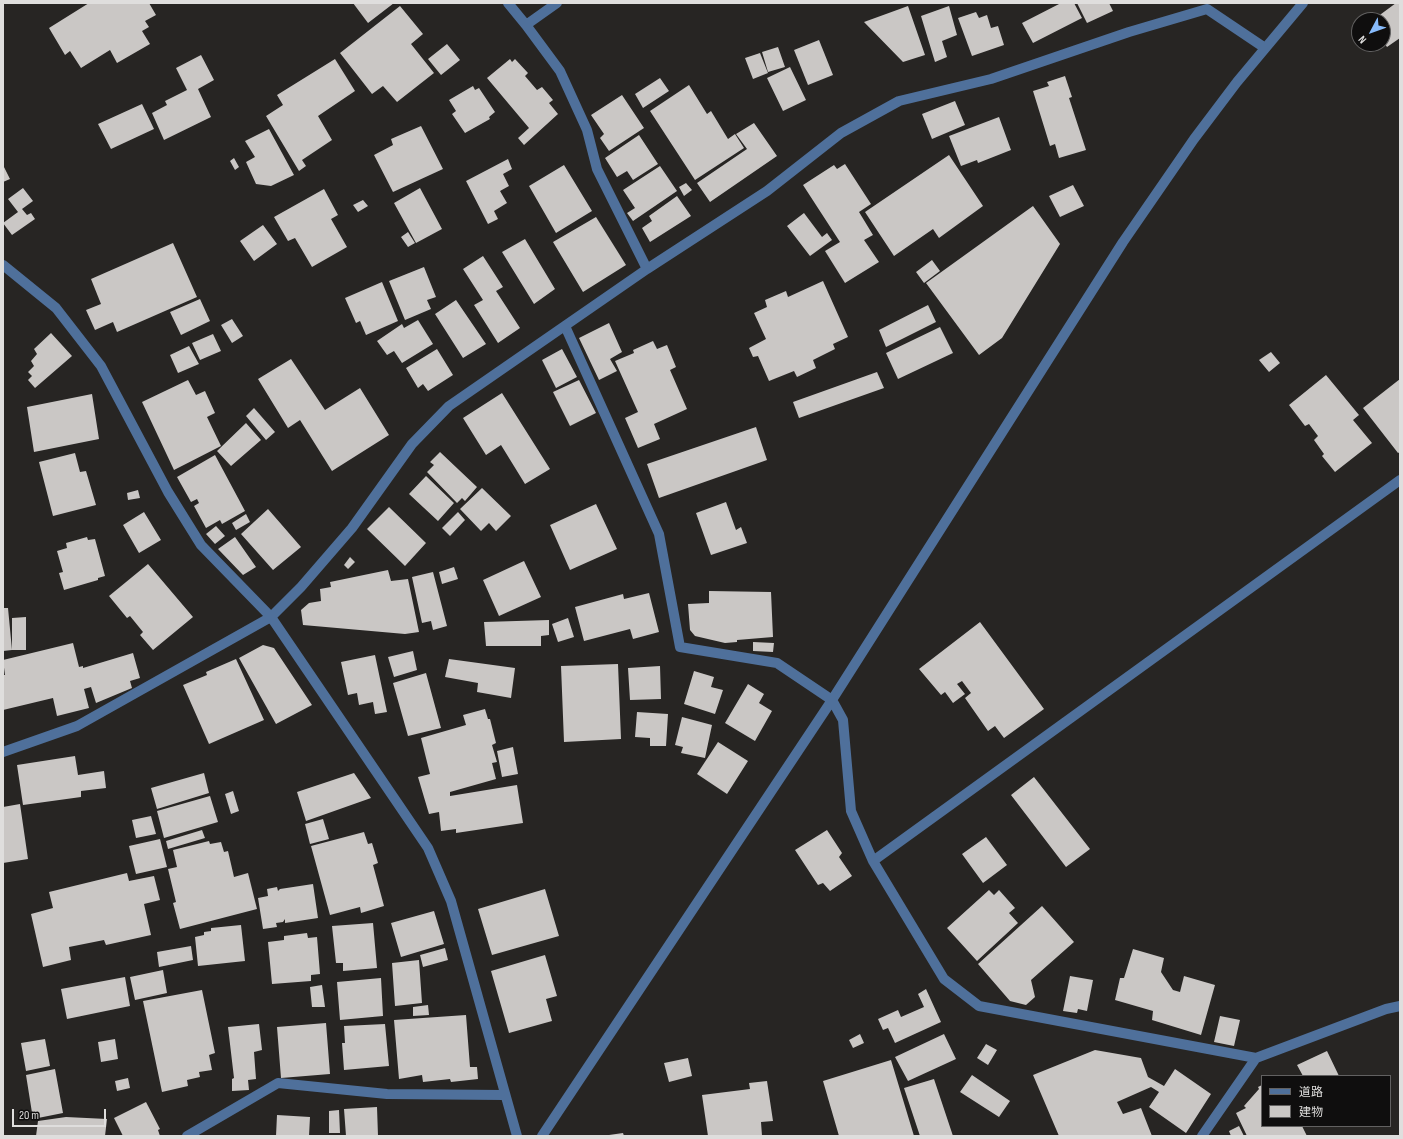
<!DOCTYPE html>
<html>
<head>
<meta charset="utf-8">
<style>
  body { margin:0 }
  #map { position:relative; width:1403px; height:1139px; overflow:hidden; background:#272523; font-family:"Sofia Sans Condensed","Noto Sans JP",sans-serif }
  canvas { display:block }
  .frame { position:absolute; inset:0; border:4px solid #dfdedd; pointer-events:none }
  .legend { position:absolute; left:1261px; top:1075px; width:130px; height:52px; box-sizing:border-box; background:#0f0e0e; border:1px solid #626161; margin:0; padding:5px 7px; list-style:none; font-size:12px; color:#dfdedd }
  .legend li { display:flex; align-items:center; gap:8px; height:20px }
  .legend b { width:20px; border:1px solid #626161 }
  .north { position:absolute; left:1351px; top:12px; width:40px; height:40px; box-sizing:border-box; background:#0f0e0e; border:1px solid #626161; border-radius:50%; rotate:229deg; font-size:11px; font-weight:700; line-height:16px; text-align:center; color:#dfdedd }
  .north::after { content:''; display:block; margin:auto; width:14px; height:18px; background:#87bbfb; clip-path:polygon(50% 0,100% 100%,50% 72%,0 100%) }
  .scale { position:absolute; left:12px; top:1109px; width:94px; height:18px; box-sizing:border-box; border:2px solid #dfdedd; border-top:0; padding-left:5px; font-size:12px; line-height:14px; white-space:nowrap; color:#dfdedd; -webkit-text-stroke:3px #0f0e0e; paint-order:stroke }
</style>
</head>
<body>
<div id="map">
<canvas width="1403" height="1139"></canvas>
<div class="frame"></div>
<ul class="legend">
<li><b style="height:5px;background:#4f709b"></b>道路</li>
<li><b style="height:11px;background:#cac7c5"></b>建物</li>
</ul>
<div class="north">N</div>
<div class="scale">20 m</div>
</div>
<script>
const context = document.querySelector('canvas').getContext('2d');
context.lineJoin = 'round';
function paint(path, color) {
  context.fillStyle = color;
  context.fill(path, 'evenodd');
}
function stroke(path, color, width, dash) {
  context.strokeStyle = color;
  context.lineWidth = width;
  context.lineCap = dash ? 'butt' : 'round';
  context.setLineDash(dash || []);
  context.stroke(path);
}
const building = new Path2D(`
  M89,3h60l7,12 -11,6 4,6 -7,4 8,13 -33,19 -7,-13 -29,18 -11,-17 -5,4 -16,-27z
  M353,3h41l-26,20z
  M1061,3h13l8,15 -49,25 -11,-20z
  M1077,3h32l4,8 -26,12z
  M1396,3h4v35l-13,9 -4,-6v-21h-10z
  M400,6l23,28 -12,10 23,29 -37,29 -14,-16 -11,8 -32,-41z
  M908,6l17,49 -22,7 -39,-40z
  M949,6l8,29 -15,6 5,16 -12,5 -14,-46z
  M976,12l3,6 8,-3 4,13 7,-2 6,19 -32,11 -14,-38z
  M819,40l14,35 -25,10 -14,-35z
  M447,44l13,16 -19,15 -13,-16z
  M778,47l7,20 -17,5 -6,-20z
  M760,53l8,20 -15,6 -8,-21z
  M201,55l13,25 -16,9 13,28 -47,23 -12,-27 15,-8 -2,-4 22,-11 -11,-22z
  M335,59l20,32 -37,25 14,24 -30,20 4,6 -7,5 -33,-55 17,-11 -6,-10z
  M510,59l2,3 3,-3 13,14 -3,3 12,14 5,-3 11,13 -4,3 9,11 -34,31 -6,-7 11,-10 -42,-50z
  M790,67l16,33 -23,11 -16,-33z
  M1065,76l7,21 -3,1 17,52 -27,8 -4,-14 -5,2 -17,-55 16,-5 -2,-4z
  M660,78l9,13 -26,17 -8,-14z
  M689,85l18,29 4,-3 17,28 7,-5 9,14 -49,32 -45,-69z
  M473,86l2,4 4,-2 16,24 -6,5 1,2 -25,14 -13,-19 4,-3 -7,-11z
  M622,95l22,33 -35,23 -9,-13 4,-4 -13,-19z
  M955,101l10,24 -33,14 -10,-25z
  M142,104l12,25 -43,20 -13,-25z
  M999,117l12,33 -33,13 -1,-3 -16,6 -12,-30z
  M754,123l23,33 -67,46 -13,-19 50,-34 -11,-15z
  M421,126l22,43 -50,23 -19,-37 19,-10 -2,-6z
  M269,129l25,46 -23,11 -15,-2 -10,-22 9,-5 -10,-16z
  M639,135l19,29 -25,16 -6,-9 -10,6 -12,-19z
  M949,155l34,51 -44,32 -6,-9 -39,27 -29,-44z
  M234,158l5,9 -4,3 -5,-9z
  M508,159l4,10 -9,5 6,12 -9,5 7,12 -13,8 4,8 -10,5 -22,-43z
  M845,164l26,40 -12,8 14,23 -9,5 15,22 -34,21 -20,-32 15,-9 -37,-57 31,-20 3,4z
  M3,165l7,14 -7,3z
  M564,165l28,46 -36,22 -27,-47z
  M660,166l17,25 -44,30 -6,-8 8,-5 -12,-18z
  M686,183l6,7 -8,6 -5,-9z
  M1073,185l11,21 -24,11 -11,-21z
  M23,188l10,13 -11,8 5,6 4,-2 4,6 -23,16 -9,-12 15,-11 -10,-13z
  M420,188l22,41 -26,14 -22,-40z
  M324,189l14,26 -7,4 16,28 -35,20 -17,-29 -7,3 -14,-24z
  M677,196l14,20 -41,26 -8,-14 10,-7 -3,-5z
  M363,200l5,6 -10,6 -5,-7z
  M1033,206l27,38 -58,94 -23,17 -53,-72z
  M804,213l18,24 5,-4 5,7 -22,16 -23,-30z
  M596,217l30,48 -43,27 -30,-50z
  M263,225l14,19 -23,17 -14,-20z
  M408,232l7,11 -7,4 -7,-10z
  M525,239l30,50 -21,15 -32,-52z
  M173,243l24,54 -80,35 -4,-10 -18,8 -9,-20 15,-6 -10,-25z
  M483,256l20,31 -7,4 24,37 -22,15 -24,-38 9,-5 -20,-31z
  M932,260l8,11 -16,12 -8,-11z
  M424,267l12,30 -9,3 4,9 -26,11 -16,-39z
  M823,281l25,56 -15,7 2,5 -22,11 3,8 -19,9 -3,-6 -25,10 -11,-25 -5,1 -4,-9 17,-9 -12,-26 13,-6 -2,-7 21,-9 2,6z
  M382,282l16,39 -32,14 -6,-14 -4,2 -11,-25z
  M200,299l10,22 -29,14 -11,-23z
  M456,300l30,44 -23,14 -28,-44z
  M928,305l8,17 -50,25 -7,-17z
  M232,319l11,17 -11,7 -11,-18z
  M418,320l15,24 -31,19 -8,-12 -7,4 -10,-14 25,-17 2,4z
  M609,323l13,29 -12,7 7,12 -18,9 -20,-42z
  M940,327l13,26 -55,26 -12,-26z
  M51,333l21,23 -37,32 -7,-8 4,-4 -4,-4 6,-6 -3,-5 6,-7 -3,-5z
  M213,334l8,17 -21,9 -8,-17z
  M653,341l4,8 10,-4 9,22 -6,3 17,39 -33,15 6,15 -22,9 -13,-30 13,-6 -23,-51 19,-8 -1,-3z
  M189,346l10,18 -21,9 -8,-18z
  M437,349l16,26 -25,16 -5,-7 -5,4 -12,-20z
  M562,349l15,28 -21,11 -14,-28z
  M1271,352l9,11 -11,9 -10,-12z
  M291,359l34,51 35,-22 29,47 -57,36 -32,-51 -12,8 -30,-49z
  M877,372l7,16 -85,30 -6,-16z
  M1326,375l33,40 -6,5 19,23 -37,29 -13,-16 2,-2 -10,-14 4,-4 -9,-12 -4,2 -16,-21z
  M1400,379v73l-2,1 -35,-45z
  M188,380l8,15 9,-4 10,22 -8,4 14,29 -47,24 -32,-68z
  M579,380l17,33 -26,13 -17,-34z
  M502,393l48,76 -25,15 -24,-39 -15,10 -23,-37z
  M92,394l7,45 -65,13 -7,-45z
  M254,408l21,24 -9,8 -20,-24z
  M246,423l15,17 -30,26 -14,-15z
  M756,427l11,33 -108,38 -12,-34z
  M440,452l37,35 -12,14 -3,-3 -5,5 -30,-31 7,-7 -4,-3z
  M75,453l5,19 6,-1 10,34 -43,11 -14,-54z
  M215,455l30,56 -23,13 -2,-4 -14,8 -12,-22 5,-3 -2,-4 -6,3 -14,-25z
  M426,476l28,27 -16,18 -29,-27z
  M482,488l29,28 -15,15 -7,-8 -8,8 -21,-22z
  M138,490l2,8 -12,2 -1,-7z
  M726,502l10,28 5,-3 6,16 -36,12 -15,-42z
  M596,504l21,45 -47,21 -20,-45z
  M389,507l37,36 -21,23 -38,-37z
  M268,509l33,38 -28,23 -32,-36z
  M144,512l17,28 -22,13 -16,-28z
  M458,512l7,8 -15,16 -8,-8z
  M246,514l4,8 -14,8 -4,-7z
  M216,526l9,10 -10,8 -9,-10z
  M87,537l1,3 7,-1 10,37 -7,2v2l-34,10 -5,-17 4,-1 -6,-21 10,-3 -1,-5z
  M235,537l21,30 -13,8 -25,-26z
  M350,557l5,5 -7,7 -4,-4z
  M524,561l17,36 -42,19 -16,-36z
  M148,564l45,53 -40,33 -13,-15 3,-3 -13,-16 -3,2 -18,-22z
  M454,567l4,12 -16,5 -3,-12z
  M388,570l3,11 17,-2 11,53 -14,2 -102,-9 -2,-15 8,-7 12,-2 -1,-12 11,-2 -1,-5z
  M433,572l14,54 -14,4 -2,-9 -9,2 -10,-46z
  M709,591l62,1 2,45 -36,3v2l-12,1 -30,-7 -5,-6 -2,-26 21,-1z
  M649,593l10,39 -26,7 -3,-10 -46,12 -9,-34 48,-13 1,5z
  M3,608h5l4,42 -9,1z
  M26,617v33h-14v-32z
  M568,618l6,19 -16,5 -6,-18z
  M549,620v15l-8,1v10h-55l-2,-24z
  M980,622l64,87 -40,29 -9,-12 -7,5 -23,-33 6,-5 -9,-12 -5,3 8,10 -12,9 -8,-11 -4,3 -22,-26z
  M753,642l21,1 -1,9 -20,-1z
  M73,643l6,24 4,-1v2l50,-15 7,25 -10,3 2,7 -36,15 -5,-16 -7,2 5,19 -32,8 -4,-18 -50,12v-35h2l-2,-15z
  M263,645l11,3 38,57 -36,19 -37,-66z
  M413,651l4,19 -23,7 -6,-20z
  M375,655l12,57 -12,2 -2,-12 -14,3 -2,-12 -9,2 -7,-33z
  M236,659l28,61 -55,24 -26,-59 24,-10 -1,-3z
  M449,659l66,9 -4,30 -34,-6 1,-9 -33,-6z
  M618,664l3,75 -57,3 -3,-76z
  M660,666l1,33 -31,1 -2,-32z
  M694,671l20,6 -3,10 12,3 -8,24 -31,-10z
  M426,673l15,55 -33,8 -15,-53z
  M748,684l16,10 -5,9 13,8 -17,30 -30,-18z
  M485,709l3,10h2l6,24 -4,2 5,17 -5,1 4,16 -46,13v4l67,-11 6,38 -67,10v-4l-15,2 -2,-19 -10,2 -11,-37 12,-3 -9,-36 45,-13 -3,-10z
  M637,712l31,2 -2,32h-16v-8l-15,-1z
  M682,717l30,8 -7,33 -24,-5 2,-6 -8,-2z
  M718,742l30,19 -21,33 -30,-20z
  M513,747l5,27 -16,3 -5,-26z
  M75,756l3,19 26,-4 2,17 -25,3v6l-58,8 -6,-40z
  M204,773l5,20 -52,16 -6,-21z
  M354,773l17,25 -65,23 -9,-29z
  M1034,777l56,72 -24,18 -55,-72z
  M233,791l6,20 -8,3 -6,-20z
  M210,796l8,26 -54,16 -7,-27z
  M20,804l8,55 -25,4v-56z
  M151,816l5,18 -20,4 -4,-18z
  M323,819l6,20 -19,5 -5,-20z
  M202,830l3,8 -37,11 -2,-8z
  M827,830l15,23 -3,4 13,19 -22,15 -7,-8 -5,2 -23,-35z
  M364,832l4,12 4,-1 6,20 -5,2 11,41 -23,7 -1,-6 -30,8 -19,-69z
  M986,837l21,28 -24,18 -21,-29z
  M160,839l7,28 -31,7 -7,-28z
  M209,841l1,3 11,-2 3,10 4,-1 6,26 14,-4 9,36 -77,20 -7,-26 3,-1 -8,-33 9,-2 -4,-17z
  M127,873l2,8 25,-5 6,24 -16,4 7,31 -45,10 -2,-5 -35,7 2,13 -28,7 -12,-53 22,-6 -4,-16z
  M313,884l5,34 -33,5v-4l-2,3 -7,1 1,4 -14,2 -5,-31 10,-2 -1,-7 10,-2 1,4 2,-2z
  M545,889l14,47 -67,19 -14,-46z
  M989,890l5,5 5,-5 16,18 -6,5 9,10 -41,38 -30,-33z
  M1042,906l32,36 -43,38 4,17 -9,8 -16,-4 -32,-37z
  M434,911l10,33 -43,13 -10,-34z
  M373,923l4,45 -34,3v-8h-7l-4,-37z
  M241,925l4,36 -47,5 -3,-29 9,-2v-3l7,-1v-3z
  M307,933l1,5 9,-1 3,37 -9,1v6l-39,3 -4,-42 16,-2v-4z
  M191,946l2,14 -34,7 -2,-15z
  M445,948l3,12 -25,7 -3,-12z
  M1133,949l31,9 -3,14 12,18 7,2 4,-16 31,9 -14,50 -49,-15 1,-9 -38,-11 5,-22h4z
  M545,955l12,41 -11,3 6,22 -43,12 -18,-62z
  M419,960l3,43 -27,3 -3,-43z
  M163,970l4,23 -32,7 -5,-23z
  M1070,976l23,4 -6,31 -9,-2 -1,4 -14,-2z
  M125,977l5,29 -63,13 -6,-30z
  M381,978l2,38 -43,4 -3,-38z
  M322,985l3,22h-13l-2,-20z
  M926,989l15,33 -46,21 -7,-15 -5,2 -5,-11 20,-9 3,7 23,-10 -6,-13z
  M202,990l13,63 -6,2 3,15 -13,2 1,5 -13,3 1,6 -26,6 -19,-91z
  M428,1005l1,10 -16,1v-9z
  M466,1015l4,52h7l1,12 -27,3 -1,-3 -27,3 -1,-7 -23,4 -5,-59z
  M1220,1016l20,4 -6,26 -20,-4z
  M326,1023l4,51 -49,4 -4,-51z
  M259,1024l3,26 -8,2 2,27 -8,1 1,10 -17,1v-12l2,-1 -6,-51z
  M385,1024l4,42 -45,4 -2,-27h3l-1,-17z
  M860,1034l4,9 -11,5 -4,-8z
  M944,1034l12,25 -48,22 -13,-24z
  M45,1039l5,27 -24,5 -5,-28z
  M115,1039l3,20 -17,3 -3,-20z
  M986,1044l11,6 -9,15 -11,-7z
  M1095,1050l46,8 7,19 16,9 11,-17 36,25 -25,39 -37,-26 10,-15 -8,-5 -34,15 6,12 18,-6 11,28h-93l-26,-61z
  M1327,1051l12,25h-36l-6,-11z
  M688,1058l4,18 -23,6 -5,-19z
  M891,1060l23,76h-75l-16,-55z
  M55,1069l8,44 -30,6 -7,-44z
  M972,1075l38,26 -11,16 -39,-25z
  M128,1078l2,10 -13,3 -2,-10z
  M934,1079l19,57h-33l-16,-48z
  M767,1081l6,40 -12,1 1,14h-54l-6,-41 48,-6 -1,-6z
  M1262,1085v41h40l5,10h-60l-11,-23 10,-5 -2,-2 15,-17 -1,-2z
  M146,1102l14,27 -2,1 2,6h-37l-9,-18z
  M377,1107l1,29h-32l-2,-27z
  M339,1110l1,23h-11v-22z
  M277,1115l33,2 -1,19h-33z
  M66,1117l41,2 -2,17h-69l2,-15z
  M1239,1126l5,10h-13l-2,-5z
  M623,1133l1,3h-15v-1z`);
const minor = new Path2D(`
  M508,3l18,22 31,-22
  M526,25l34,46 27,59 10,39 50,100
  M3,265l53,43 45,58 67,126 33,53 70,72 157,231 23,53 66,235
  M565,326l94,208 21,113 97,16 55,37 11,20 8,91 22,50 71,118 35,27 277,52
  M3,752l74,-26 194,-109 30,-30 51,-59 60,-84 37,-38 198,-137 120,-78 74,-58 58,-32 92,-22 138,-47 78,-23 58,39
  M873,861l527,-381
  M187,1136l91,-53 109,11 117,1
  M542,1136l290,-436 291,-458 71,-103 43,-57 66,-79
  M1202,1136l54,-78 130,-49 14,-3`);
paint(building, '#cac7c5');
stroke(minor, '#4f709b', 10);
</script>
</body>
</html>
